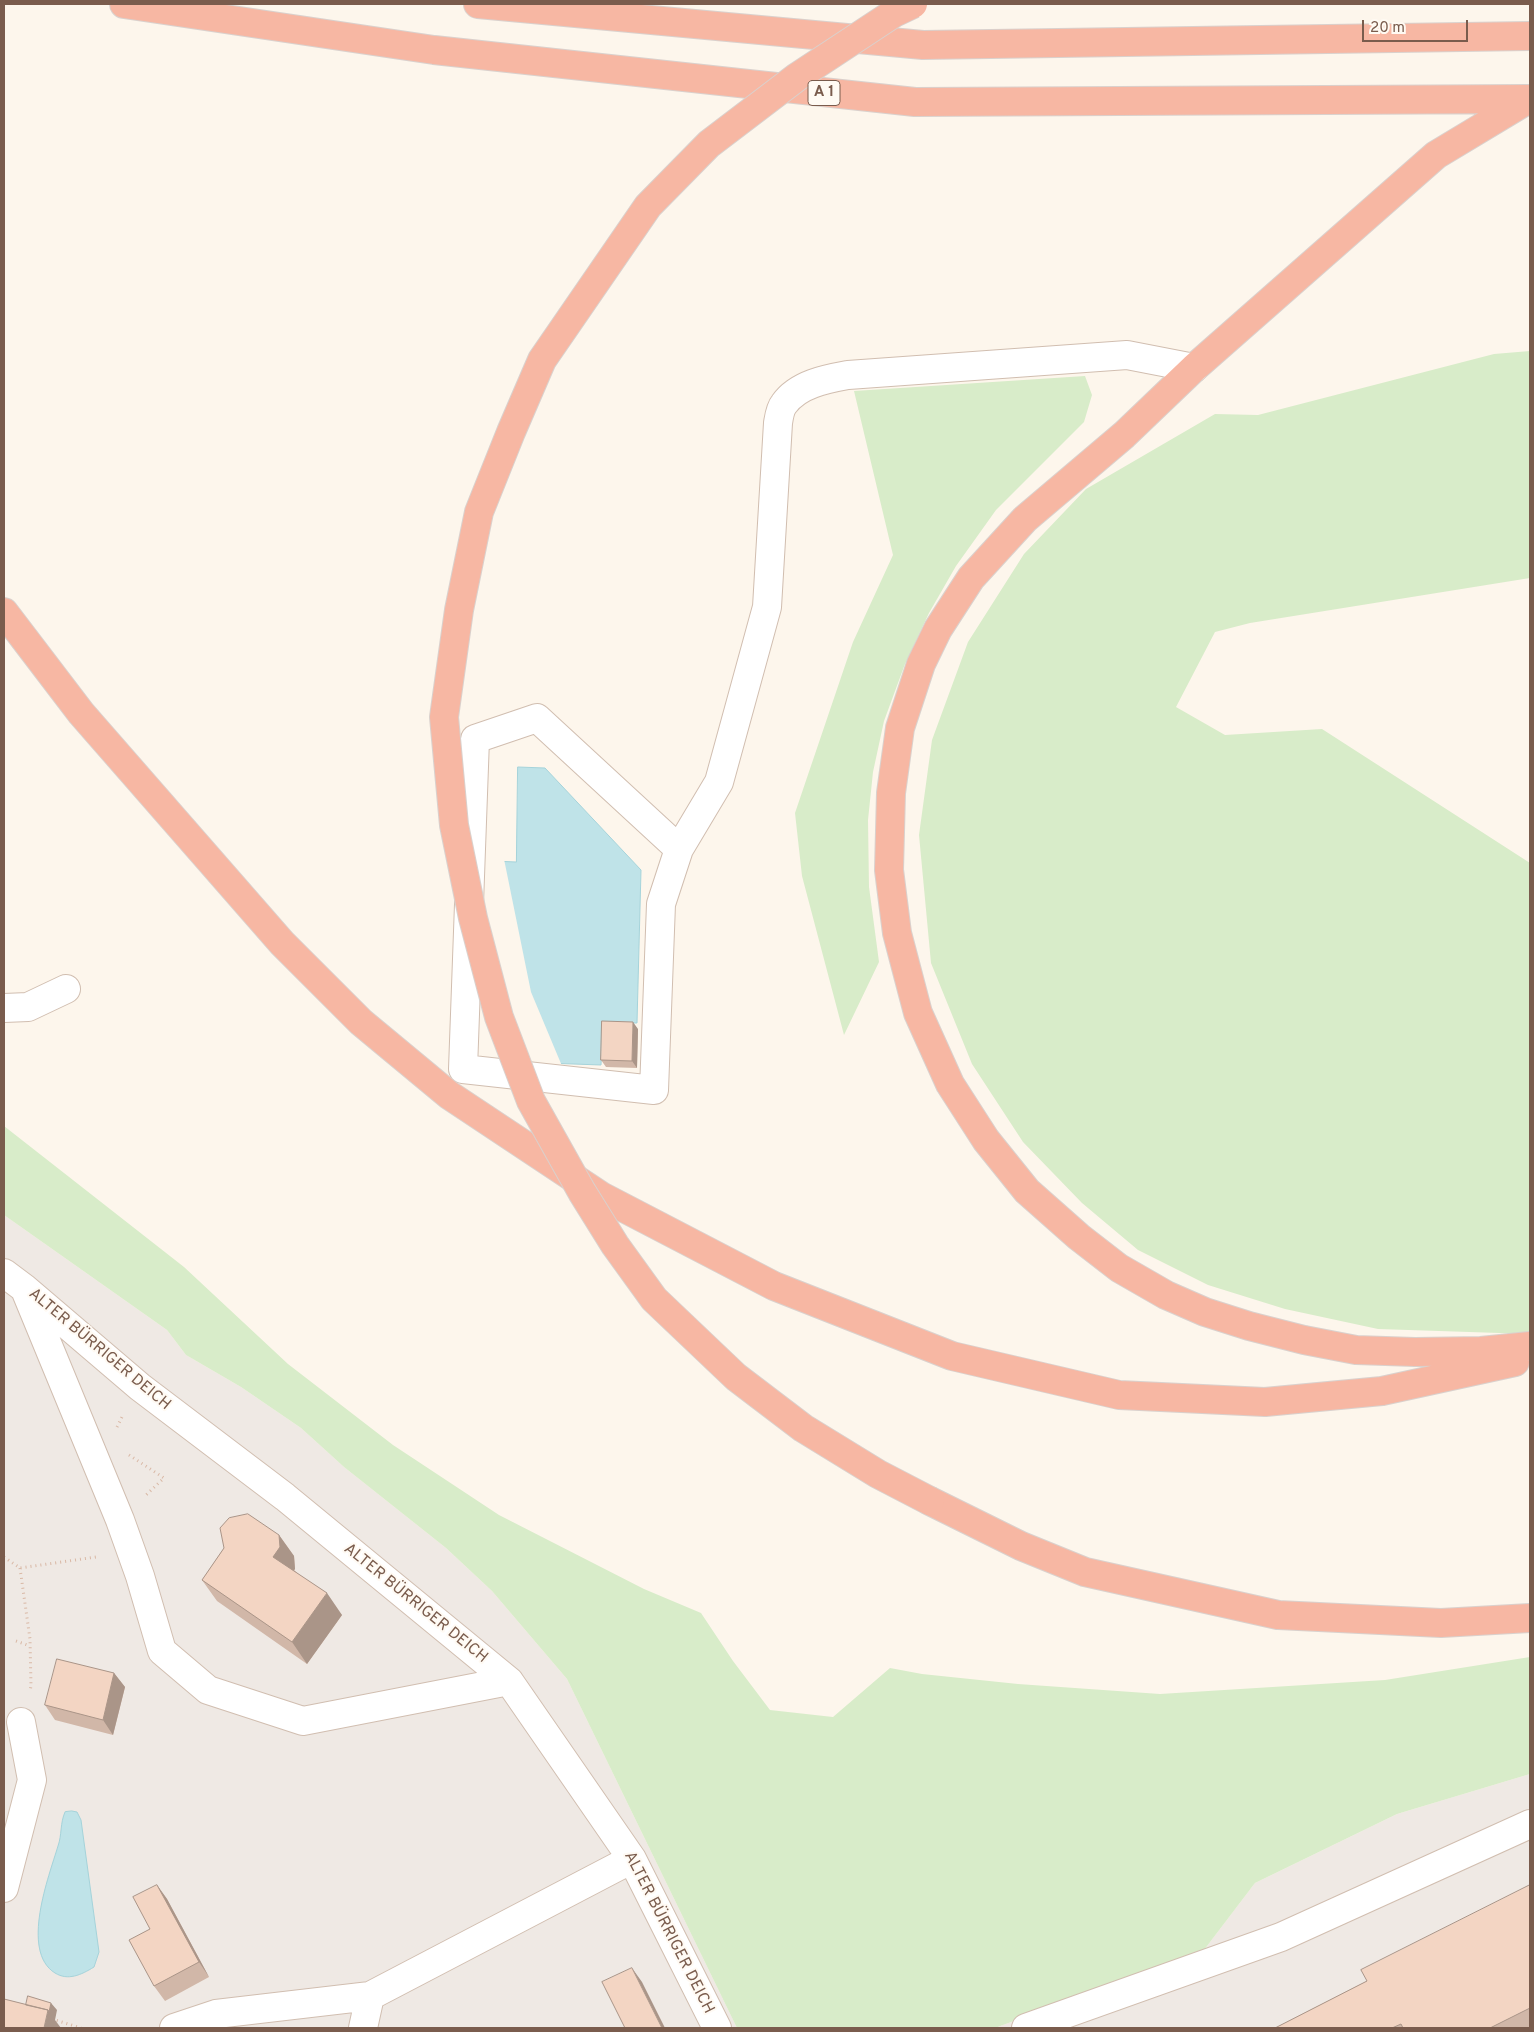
<!DOCTYPE html>
<html>
<head>
<meta charset="utf-8">
<style>
  body { margin:0 }
  #map { position:relative; width:1534px; height:2032px; overflow:hidden; background:#fdf6ec; font-family:Overpass,sans-serif }
  canvas { display:block }
  .frame { position:absolute; inset:0; border:5px solid #7a5c4d; pointer-events:none }
  .scale { position:absolute; left:1362px; top:20px; width:106px; height:22px; box-sizing:border-box; border:2px solid #7a5c4d; border-top:0; padding-left:6px; font-size:15px; line-height:18px; white-space:nowrap; color:#7a5c4d; -webkit-text-stroke:4px #fffaf3; paint-order:stroke }
</style>
</head>
<body>
<div id="map">
<canvas width="1534" height="2032"></canvas>
<div class="frame"></div>
<div class="scale">20 m</div>
</div>
<script>
const context = document.querySelector('canvas').getContext('2d');
context.lineJoin = 'round';
function paint(path, color) {
  context.fillStyle = color;
  context.fill(path, 'evenodd');
}
function stroke(path, color, width, dash) {
  context.strokeStyle = color;
  context.lineWidth = width;
  context.lineCap = dash ? 'butt' : 'round';
  context.setLineDash(dash || []);
  context.stroke(path);
}
function write(font, color, halo, rows, align = 'center') {
  context.font = font + ' Overpass,sans-serif';
  context.lineWidth = 4;
  context.setLineDash([]);
  context.textBaseline = 'middle';
  context.strokeStyle = halo;
  context.fillStyle = color;
  for (const [text, x, y, turn = 0] of rows) {
    context.save();
    context.translate(x, y);
    context.rotate((+turn || 0) * Math.PI / 180);
    context.textAlign = isNaN(turn) ? turn : align;
    if (halo) context.strokeText(text, 0, 0);
    context.fillText(text, 0, 0);
    context.restore();
  }
}
const industrial = new Path2D(`
  M4,1215l163,115 19,25 55,32 60,41 43,39 102,81 46,43 75,88 170,349h-733z
  M1530,1774v254h-535l209,-78 51,-67 142,-69z`);
const green = new Path2D(`
  M1530,351v227l-280,45 -35,9 -39,75 49,28 97,-6 208,134v471l-152,-5 -93,-20 -77,-24 -70,-35 -56,-47 -59,-61 -51,-78 -41,-101 -12,-128 13,-95 36,-98 56,-88 62,-65 129,-75 43,1 236,-61z
  M1085,376l7,19 -8,27 -88,88 -40,56 -27,47 -24,51 -21,57 -11,51 -5,48 1,67 10,75 -35,73 -42,-159 -7,-63 58,-171 40,-87 -39,-164z
  M4,1126l180,141 104,97 105,81 106,70 145,74 57,24 32,48 37,49 63,7 57,-49 32,6 96,10 142,10 225,-14 145,-23v117l-133,40 -142,69 -51,67 -209,78h-258l-170,-349 -75,-88 -46,-43 -102,-81 -43,-39 -60,-41 -55,-32 -19,-25 -163,-115z`);
const water = new Path2D(`
  M518,767l27,1 96,102 -4,153h-34l-2,42 -111,-4 4,-200 22,1z
  M72,1811l5,1 4,8 18,132 -5,15c-13,8 -26,14 -39,6 -35,-22 -6,-97 3,-127 4,-11 2,-23 7,-34z`);
const pier = new Path2D(`
  M494,859h10l27,133 31,74 -74,-5 4,-200z`);
const path = new Path2D(`
  M117,1427l6,-12
  M129,1455l35,23 -19,18
  M4,1557l16,11 76,-11 2,-2
  M20,1568l10,71 1,47 -1,5
  M16,1641l14,5
  M52,2019l29,9`);
const minor = new Path2D(`
  M679,849l-142,-131 -62,21 -12,330 191,21 7,-186 18,-55 40,-67 48,-175 11,-184c1,-6 2,-14 6,-19 14,-20 42,-25 64,-29l279,-20 67,13
  M4,1008l24,-1 38,-18
  M4,1273l20,15 116,99 145,110 224,184 123,178 85,169
  M26,1292l94,228 20,56 22,75 46,39 95,31 206,-40
  M4,1888l28,-108 -11,-58
  M174,2028l42,-14 154,-18
  M363,2028l7,-32 262,-137
  M1026,2028l255,-91 249,-113`);
const highway = new Path2D(`
  M124,4l310,46 481,52 614,-3
  M478,4l445,41 607,-9
  M1529,99l-93,56 -242,213 -70,67 -99,84 -54,59 -33,51 -17,35 -21,64 -9,65 -2,77 8,63 21,80 32,71 36,56 41,51 52,46 40,31 47,27 39,17 44,14 55,14 52,10 59,2 66,-1 49,-5
  M4,612l77,101 201,230 79,79 88,73 152,101 173,90 178,70 167,39 146,7 117,-11 133,-29
  M930,1501l91,45 64,26 193,43 163,8 89,-5`);
const highwayBridge = new Path2D(`
  M913,4l-19,9 -97,64 -88,67 -61,62 -106,154 -31,72 -32,80 -20,98 -15,107 10,108 19,93 26,99 32,84 51,91 33,53 39,54 82,78 67,51 75,46 52,27`);
const wall = new Path2D(`
  M638,1029l-1,39 -31,-1 -5,-7z
  M279,1535l15,21 1,13 -1,1 48,45 -35,49 -90,-63 -15,-21 22,-32z
  M114,1673l11,14 -12,48 -58,-15 -10,-15z
  M157,1885l10,14 42,78 -44,24 -11,-15 -4,-57z
  M1530,1885v143h-255l92,-47z`);
const shadedWall = new Path2D(`
  M633,1022l5,7 -1,39 -5,-7z
  M279,1535l15,21 1,13 -7,9 -15,-21z
  M327,1593l15,22 -35,49 -15,-22z
  M114,1673l11,14 -12,48 -10,-15z
  M157,1885l10,14 42,78 -10,-15z
  M632,1968l10,14 23,46h-3z
  M51,2003l6,7 -2,10 6,8h-17l4,-18z`);
const building = new Path2D(`
  M602,1021l31,1 -1,39 -31,-1z
  M248,1514l31,21 1,12 -7,10 54,36 -35,49 -90,-62 22,-32 -4,-20 9,-10z
  M57,1659l57,14 -11,47 -58,-15z
  M157,1885l42,77 -45,24 -25,-46 21,-11 -17,-32z
  M1530,1885v123l-40,20h-87l-2,-4 -9,4h-117l92,-47 -6,-11z
  M632,1968l30,60h-37l-23,-46z
  M28,1996l23,7 -2,9 -1,-2 -22,-5z
  M4,1999l44,11 -4,18h-40z`);
const shields = [
  [824,93,32]
];
const shieldNames = [
  ["A 1",824,93]
];
const streetNames = [
  ["ALTER BÜRRIGER DEICH",99,1350,40],
  ["ALTER BÜRRIGER DEICH",415,1604,39],
  ["ALTER BÜRRIGER DEICH",668,1933,63]
];
paint(industrial, '#efe9e4');
paint(green, '#d8ecc9');
paint(water, '#bfe3e8');
stroke(water, '#a5d3da', 1);
paint(pier, '#fdf6ec');
stroke(minor, '#d1beb0', 30);
stroke(highway, '#dad1cd', 30);
stroke(path, '#d9b8a5', 3, [1, 4]);
stroke(minor, '#fff', 28);
stroke(highway, '#f7b7a3', 28);
stroke(highwayBridge, '#dad1cd', 30, []);
stroke(highwayBridge, '#f7b7a3', 28);
paint(wall, '#d1b7a8');
paint(shadedWall, '#aa9588');
paint(building, '#f3d5c3');
stroke(building, '#aa9588', 1);
for (const [x, y, w] of shields) {
  const box = new Path2D();
  box.roundRect(x - w / 2, y - 12.5, w, 25, 4);
  context.fillStyle = '#fffaf3';
  context.fill(box);
  stroke(box, '#7a5c4d', 1);
}
write('bold 15px', '#7a5c4d', null, shieldNames);
write('16px', '#7a5c4d', '#fffaf3', streetNames);
</script>
</body>
</html>
